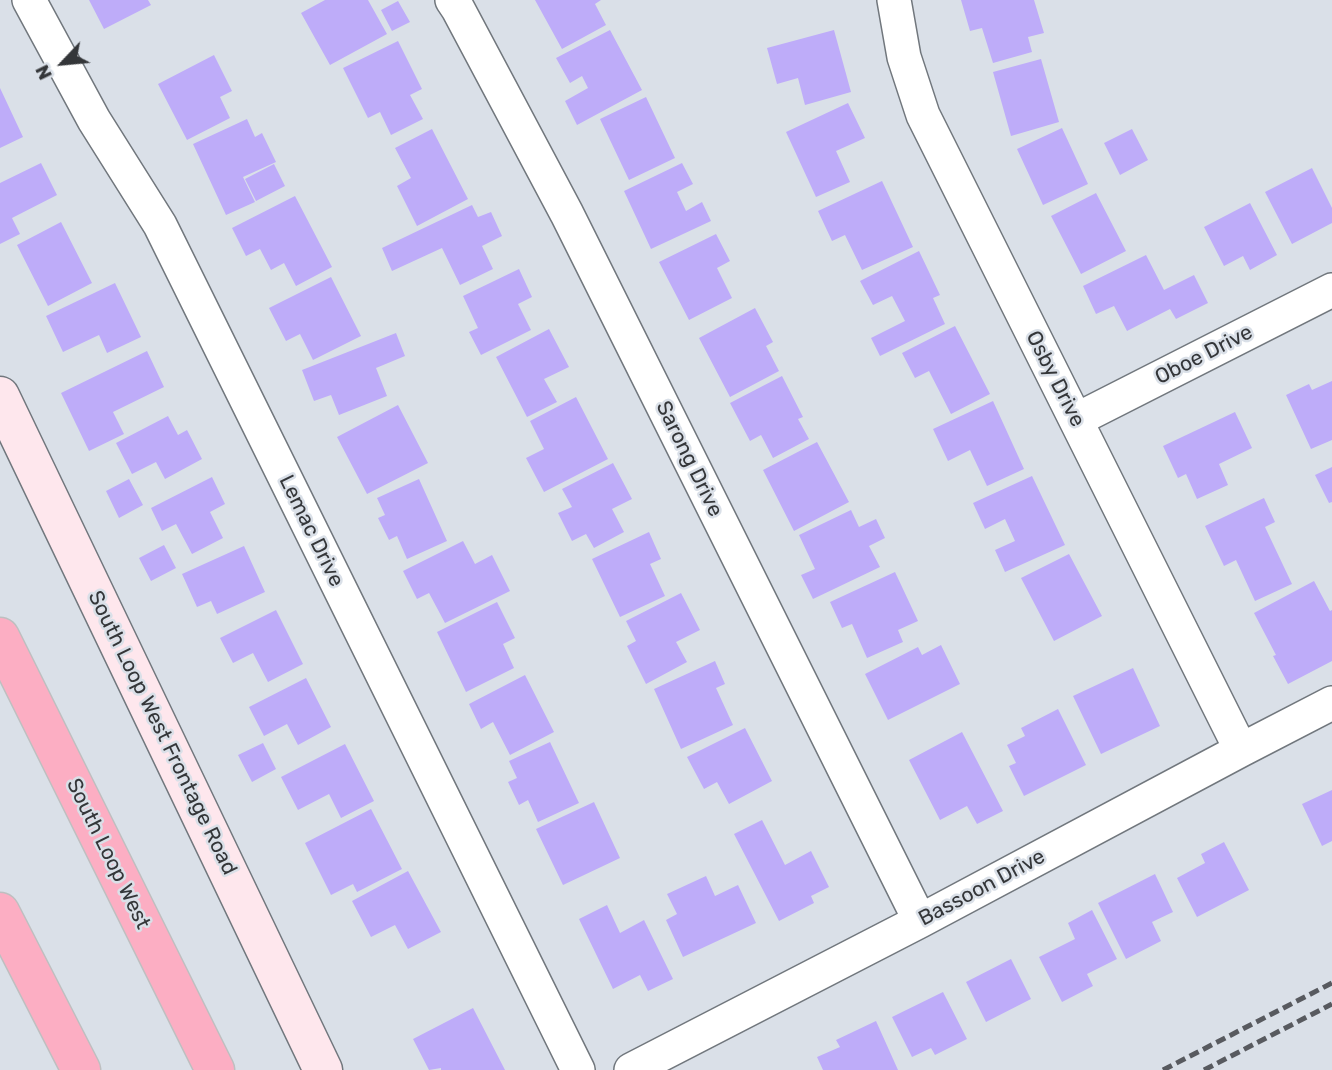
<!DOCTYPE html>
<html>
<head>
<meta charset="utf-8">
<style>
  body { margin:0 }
  #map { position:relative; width:1332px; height:1070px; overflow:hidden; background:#dae0e8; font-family:Rubik,sans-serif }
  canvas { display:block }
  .north { position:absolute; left:28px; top:28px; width:70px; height:70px; -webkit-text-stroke:5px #dae0e8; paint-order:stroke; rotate:244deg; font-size:19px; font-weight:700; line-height:28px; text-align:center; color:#343639 }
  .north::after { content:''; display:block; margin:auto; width:24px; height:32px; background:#343639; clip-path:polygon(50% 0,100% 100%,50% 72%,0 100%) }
</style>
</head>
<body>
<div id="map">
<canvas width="1332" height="1070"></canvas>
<div class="north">N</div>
</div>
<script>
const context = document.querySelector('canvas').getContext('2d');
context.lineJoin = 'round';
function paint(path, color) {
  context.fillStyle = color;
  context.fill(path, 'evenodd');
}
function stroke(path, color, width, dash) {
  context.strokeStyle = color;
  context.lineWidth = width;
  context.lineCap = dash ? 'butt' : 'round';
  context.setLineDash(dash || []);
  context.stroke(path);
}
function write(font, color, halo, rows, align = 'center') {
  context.font = font + ' Rubik,sans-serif';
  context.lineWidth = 5;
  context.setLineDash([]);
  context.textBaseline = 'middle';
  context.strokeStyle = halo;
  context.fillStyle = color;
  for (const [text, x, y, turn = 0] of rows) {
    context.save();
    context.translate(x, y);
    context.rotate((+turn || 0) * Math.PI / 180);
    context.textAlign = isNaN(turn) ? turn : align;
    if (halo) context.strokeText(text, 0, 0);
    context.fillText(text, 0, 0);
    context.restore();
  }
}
const building = new Path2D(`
  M89,0h59l3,5 -47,24z
  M325,0h43l19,34 -57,31 -29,-52z
  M535,0h66l-6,4 11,21 -44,24z
  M961,0h73l10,33 -16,4 4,15 -39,11 -11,-35 -12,3z
  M398,1l12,21 -18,9 -11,-21z
  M610,30l32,60 -65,35 -12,-24 23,-13 -6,-12 -12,7 -14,-25z
  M834,30l17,62 -46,13 -7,-27 -21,6 -10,-36z
  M398,41l24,48 -12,6 13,24 -32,16 -11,-23 -12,6 -25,-50z
  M214,55l18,36 -12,6 10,21 -43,22 -29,-56z
  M1041,59l18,63 -48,14 -18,-64z
  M0,88l23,49 -23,11z
  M646,97l29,61 -46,22 -29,-61z
  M848,103l17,35 -29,13 14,31 -34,15 -30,-65z
  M247,119l8,18 7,-4 14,29 -33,15 12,25 -29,13 -33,-71z
  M1062,128l26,56 -45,21 -26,-56z
  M432,129l36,70 -51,27 -20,-40 14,-8 -16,-30z
  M1132,129l16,31 -28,15 -16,-32z
  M41,163l16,32 -45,23 8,16 -20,10v-61z
  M682,163l11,21 -16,8 9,19 16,-9 9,19 -60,28 -27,-58z
  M274,164l11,22 -29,15 -11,-22z
  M1312,168l20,40v15l-40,21 -27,-52z
  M882,181l31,66 -51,23 -17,-35 -13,6 -14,-30z
  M1096,193l30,58 -45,23 -30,-58z
  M295,196l37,71 -36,19 -12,-23 -13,7 -11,-21 -14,7 -14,-28z
  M1250,203l27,52 -27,15 -7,-14 -19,10 -20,-39z
  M472,205l6,12 13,-5 11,24 -20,10 11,23 -33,16 -18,-37 -50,23 -10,-23z
  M61,222l31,61 -44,23 -31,-61z
  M716,234l14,27 -13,7 15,30 -43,22 -30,-58z
  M919,251l21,44 -7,3 12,26 -65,32 -9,-18 34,-17 -13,-25 -19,9 -13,-24z
  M1146,255l18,35 30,-15 14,28 -32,16 -6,-10 -43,22 -13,-25 -18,8 -13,-28z
  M519,269l13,28 -14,7 13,26 -50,25 -12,-23 9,-4 -15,-32z
  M331,277l30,59 -48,24 -13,-26 -14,7 -17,-33z
  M115,283l26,54 -34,16 -8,-18 -36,17 -17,-36z
  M755,308l18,34 -7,4 13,25 -49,26 -31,-59z
  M955,326l35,68 -39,20 -22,-43 -14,7 -13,-25z
  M549,329l20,38 -25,12 13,23 -30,15 -31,-60z
  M396,333l9,23 -29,12 11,28 -48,19 -8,-20 -17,6 -12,-31z
  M147,351l17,36 -51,25 11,22 -35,17 -28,-58z
  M782,376l21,41 -5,2 11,20 -36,19 -12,-23 -11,6 -20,-38z
  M1332,381v59l-21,9 -25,-54 23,-11 3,6z
  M576,397l32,62 -64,33 -18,-34 18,-9 -14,-28z
  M993,401l31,68 -37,17 -17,-36 -22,11 -15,-32z
  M398,405l30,58 -61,31 -30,-57z
  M1235,412l17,36 -33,16 9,21 -31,14 -11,-25 -8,4 -15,-32z
  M168,416l10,19 9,-5 15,29 -37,20 -9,-17 -24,12 -16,-31z
  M817,442l32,60 -55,29 -31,-61z
  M613,463l19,36 -20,10 12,23 -30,16 -8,-14 -14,7 -14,-28 14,-6 -10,-18z
  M1332,467v35l-3,1 -14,-28z
  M1032,476l33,69 -60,27 -10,-22 20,-9 -10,-22 -20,10 -12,-26z
  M212,477l13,27 -15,8 13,26 -31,16 -16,-30 -14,7 -11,-23z
  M129,479l14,26 -24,13 -13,-27z
  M419,479l28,62 -40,18 -10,-23 -8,4 -11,-22 7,-3 -8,-17z
  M1264,498l11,24 -10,5 27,57 -37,17 -19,-41 -12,6 -19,-40z
  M851,510l8,17 17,-8 9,19 -16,8 11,21 -67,32 -12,-24 14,-6 -16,-34z
  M649,532l12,27 -11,5 15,32 -45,21 -28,-58z
  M463,541l12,23 17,-9 18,36 -65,32 -16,-30 -12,6 -14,-28z
  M164,545l12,23 -25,13 -12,-23z
  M244,546l21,46 -48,22 -6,-13 -14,6 -15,-33z
  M1069,554l33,62 -48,25 -33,-63z
  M895,572l23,49 -20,9 5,12 -36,16 -15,-34 -10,4 -12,-26z
  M1314,581l16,30 2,-1v51l-44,23 -15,-28 3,-1 -22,-42z
  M681,593l19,37 -24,12 11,20 -41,22 -19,-38 9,-5 -10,-20z
  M497,602l18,36 -12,6 11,24 -48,24 -29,-60z
  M276,610l27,54 -35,18 -15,-29 -20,10 -13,-25z
  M941,645l19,39 -72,36 -23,-46 53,-27 4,8z
  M715,661l10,23 -9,4 17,37 -52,24 -27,-60z
  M1133,668l27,58 -59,28 -28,-58z
  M525,675l29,57 -44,23 -17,-33 -12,7 -12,-25z
  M306,678l25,49 -33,18 -11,-21 -23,12 -15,-29z
  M1058,709l28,56 -62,31 -15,-30 7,-3 -9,-18 18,-9 -4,-8z
  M745,728l27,53 -43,23 -12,-22 -13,7 -17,-32z
  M962,732l41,79 -26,13 -10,-18 -27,14 -31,-60z
  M550,742l29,61 -41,19 -10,-22 -9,5 -11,-23 9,-4 -8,-17z
  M263,743l13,26 -24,13 -14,-27z
  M345,744l29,57 -33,17 -12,-24 -31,16 -17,-33z
  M1332,790v51l-10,5 -20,-42z
  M594,802l26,56 -57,27 -27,-56z
  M371,809l31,60 -45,23 -4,-8 -22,11 -26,-52z
  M762,820l23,45 26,-14 18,36 -18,9 3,7 -35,18 -45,-87z
  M1224,842l25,48 -52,27 -20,-39 28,-15 -4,-9z
  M408,871l33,61 -33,17 -13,-24 -24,12 -19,-36z
  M1155,874l18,38 -21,10 9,19 -35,18 -28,-56z
  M706,876l9,20 23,-11 18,38 -73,34 -17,-37 11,-6 -10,-20z
  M607,905l13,28 24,-13 29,59 -25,12 -8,-16 -27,14 -34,-70z
  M1092,910l25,49 -30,15 6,12 -31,16 -23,-45 36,-18 -7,-16z
  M1011,959l20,40 -45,23 -20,-40z
  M943,992l24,47 -32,16 -4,-7 -19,9 -20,-40z
  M473,1008l32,62h-64v-2l-12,2 -16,-31z
  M876,1021l22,49h-75l-6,-13 23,-10 -4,-7z`);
const street = new Path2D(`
  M29,0l65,120 66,105 418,845
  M452,0l6,9 109,205 353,707
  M894,0l10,57 19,58 318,635
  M1076,420l256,-130
  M631,1070l289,-149 321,-171 91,-47`);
const secondary = new Path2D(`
  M0,396l323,674`);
const highway = new Path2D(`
  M0,637l215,433
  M0,912l81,158`);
const rail = new Path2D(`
  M1163,1070l169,-87
  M1204,1070l128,-66`);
const streetNames = [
  ["Oboe Drive",1204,355,-27],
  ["Osby Drive",1055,379,63],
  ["Sarong Drive",689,459,64],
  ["Lemac Drive",311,531,64],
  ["South Loop West Frontage Road",162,733,64],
  ["South Loop West",108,854,64],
  ["Bassoon Drive",982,888,-28]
];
paint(building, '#beacf9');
stroke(street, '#71777d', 36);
stroke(secondary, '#71777d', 41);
stroke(highway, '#bebfc0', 41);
stroke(street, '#fff', 33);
stroke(secondary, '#fee7ed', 38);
stroke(highway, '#fcaec3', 38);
stroke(rail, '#585a5f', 5, [10, 5]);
write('21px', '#343639', '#dae0e8', streetNames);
</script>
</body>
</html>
